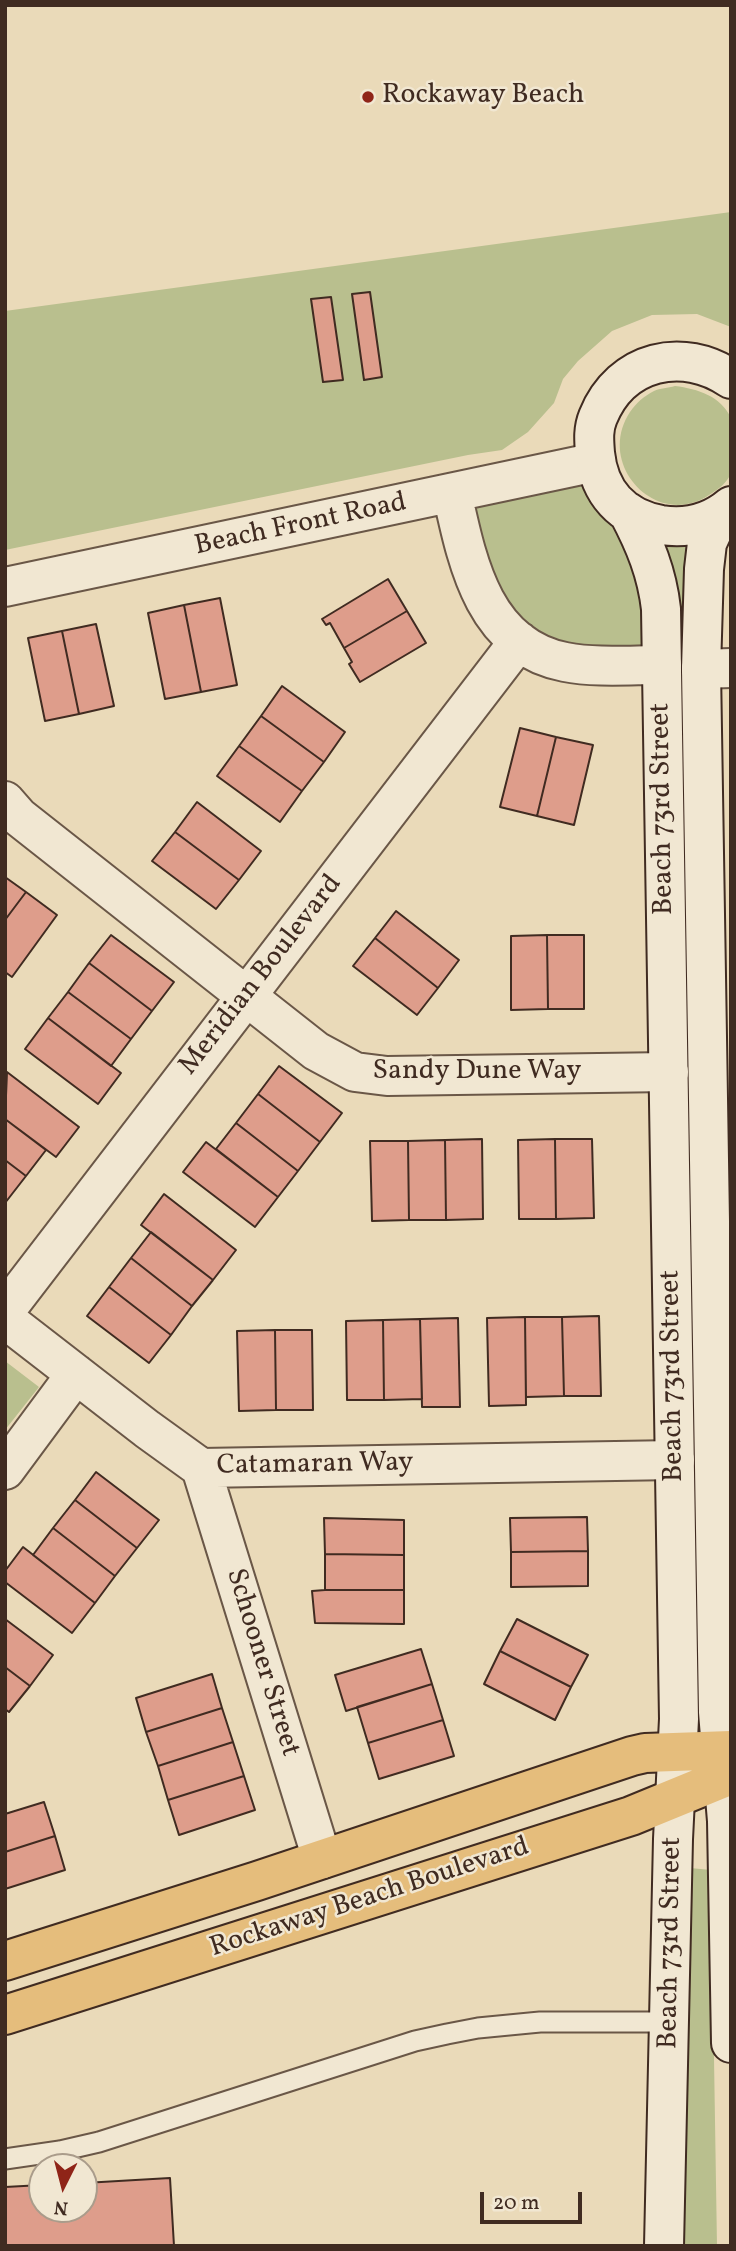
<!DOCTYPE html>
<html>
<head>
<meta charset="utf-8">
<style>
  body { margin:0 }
  #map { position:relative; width:736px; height:2251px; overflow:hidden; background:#eadab9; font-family:Vollkorn,serif }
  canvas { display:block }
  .frame { position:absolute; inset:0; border:7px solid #402b21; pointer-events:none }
  .north { position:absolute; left:28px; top:2153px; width:70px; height:70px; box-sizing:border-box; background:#f1e7d2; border:2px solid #aa9c8b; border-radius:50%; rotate:186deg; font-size:19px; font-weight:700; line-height:28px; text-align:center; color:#402b21 }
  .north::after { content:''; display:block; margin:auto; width:24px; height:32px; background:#8f2418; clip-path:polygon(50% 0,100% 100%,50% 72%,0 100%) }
  .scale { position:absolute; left:480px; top:2192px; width:102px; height:32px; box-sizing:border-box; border:4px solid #402b21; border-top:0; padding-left:9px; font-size:21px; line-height:24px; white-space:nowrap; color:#402b21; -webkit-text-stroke:5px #f1e7d2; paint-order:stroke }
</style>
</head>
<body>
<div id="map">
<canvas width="736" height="2251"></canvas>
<div class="frame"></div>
<div class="north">N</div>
<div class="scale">20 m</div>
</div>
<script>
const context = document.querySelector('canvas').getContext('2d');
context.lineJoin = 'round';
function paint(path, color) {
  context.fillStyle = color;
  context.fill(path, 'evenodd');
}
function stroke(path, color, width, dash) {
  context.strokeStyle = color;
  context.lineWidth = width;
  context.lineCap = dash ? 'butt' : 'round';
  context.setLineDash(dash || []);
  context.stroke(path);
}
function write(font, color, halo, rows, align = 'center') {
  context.font = font + ' Vollkorn,serif';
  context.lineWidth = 5;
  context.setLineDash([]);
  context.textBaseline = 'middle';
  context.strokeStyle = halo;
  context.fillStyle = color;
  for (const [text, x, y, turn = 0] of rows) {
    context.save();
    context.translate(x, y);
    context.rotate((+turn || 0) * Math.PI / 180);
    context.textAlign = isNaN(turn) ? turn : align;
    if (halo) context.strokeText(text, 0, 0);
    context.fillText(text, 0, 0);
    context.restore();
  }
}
const green = new Path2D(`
  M731,212v115l-34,-13 -45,1 -40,16 -34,30 -15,18 -9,24 -26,29 -26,18 -34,5 -463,95v-239z
  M675,386c23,3 46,10 56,32 0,16 3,40 0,54 -2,10 -14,18 -22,23 -52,35 -114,-30 -79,-83 6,-9 14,-16 24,-21 6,-3 14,-3 21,-5z
  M598,473l89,53 20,545 -38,1 -7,-406 -143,-25 -67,-148z
  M5,1361l34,26 -34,43z
  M690,1868l21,2 6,376h-35z`);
const building = new Path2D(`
  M370,292l12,85 -18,3 -12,-86z
  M331,297l12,83 -20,2 -12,-83z
  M388,579l19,32 -63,37 -14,-25 -4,2 -4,-6z
  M220,598l17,87 -36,7 -17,-87z
  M184,605l17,87 -36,7 -17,-86z
  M407,611l19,32 -66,39 -11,-18 3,-2 -8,-14z
  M96,624l18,82 -35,8 -17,-83z
  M62,631l17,83 -34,7 -17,-83z
  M282,686l63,46 -21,30 -63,-46z
  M261,716l63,46 -22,29 -63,-45z
  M520,728l36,9 -19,79 -37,-9z
  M556,737l37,8 -19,80 -37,-9z
  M239,746l63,45 -22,31 -63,-46z
  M197,802l64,49 -22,29 -64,-48z
  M175,832l64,48 -23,29 -64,-48z
  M5,877l21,15 -21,28z
  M26,892l31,23 -45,62 -7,-5v-52z
  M396,911l63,49 -21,28 -63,-50z
  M111,935l63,47 -22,29 -63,-48z
  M547,935l1,74 -37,1v-74z
  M547,935h37v74h-36z
  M375,938l63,50 -21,27 -64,-49z
  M89,963l63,48 -21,28 -63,-47z
  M68,992l63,47 -20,27 -63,-48z
  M48,1018l73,55 -23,31 -73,-55z
  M279,1066l63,47 -22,29 -62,-48z
  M7,1072l72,55 -23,30 -51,-38z
  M258,1094l62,48 -22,29 -62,-48z
  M5,1119l41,31 -20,26 -21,-16z
  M236,1123l62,48 -20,26 -62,-48z
  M482,1139l1,80 -37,1 -1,-80z
  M555,1139l1,80h-37l-1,-79z
  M555,1139h37l2,79 -38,1z
  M445,1140l1,80h-37l-1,-79z
  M370,1141h38l1,79 -37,1z
  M206,1142l72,55 -23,30 -72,-55z
  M5,1160l21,16 -21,27z
  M164,1194l72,56 -23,30 -72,-55z
  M151,1232l62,48 -21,26 -61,-48z
  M131,1258l61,48 -21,29 -62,-48z
  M109,1287l62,48 -22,28 -62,-47z
  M599,1316l2,80h-37l-2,-79z
  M525,1317l1,88 -37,1 -2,-88z
  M525,1317h37l2,79 -38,1z
  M458,1318l2,89h-38l-2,-88z
  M420,1319l2,80 -38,1 -1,-80z
  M383,1320l1,80h-37l-1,-79z
  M275,1330l1,80 -37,1 -2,-80z
  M275,1330h37l1,80h-37z
  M96,1472l63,48 -22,28 -62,-48z
  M75,1500l62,48 -22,28 -62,-48z
  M587,1517l1,34 -77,1 -1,-34z
  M324,1518l80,2v35l-79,-1z
  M53,1528l62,48 -20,27 -62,-48z
  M23,1547l72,56 -23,30 -67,-51v-11z
  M588,1551v35l-77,1v-35z
  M325,1554l79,1v35h-79z
  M325,1590h79v34l-89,-1 -3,-32z
  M5,1619l48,36 -23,31 -25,-19z
  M517,1619l71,36 -17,32 -71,-36z
  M421,1649l11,35 -86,27 -11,-36z
  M500,1651l71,36 -16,33 -71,-36z
  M5,1667l25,19 -21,26 -4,-3z
  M212,1674l10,34 -76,24 -10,-34z
  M432,1684l11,36 -75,23 -11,-36z
  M222,1708l11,34 -75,24 -12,-34z
  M443,1720l11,36 -75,23 -11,-36z
  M233,1742l11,34 -76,24 -10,-34z
  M244,1776l11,34 -76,25 -11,-35z
  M44,1802l11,34 -50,16v-38z
  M55,1836l10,34 -60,19v-37z
  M170,2178l4,68h-169v-59l37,-2v24h42v-26z`);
const lane = new Path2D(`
  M5,2159l55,-8 39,-9 316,-101 32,-7 31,-6 62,-6h130`);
const street = new Path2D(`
  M452,493c15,68 31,153 113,169 31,6 65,3 97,3
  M5,587l591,-125
  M701,669l30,-1
  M5,801l14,16 297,234 39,21 32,4 282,-4
  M5,1311l514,-670
  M5,1319l142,110 54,39 474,-8
  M201,1468l121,391
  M5,1470l71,-96`);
const secondary = new Path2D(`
  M731,379c-48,-33 -110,-19 -133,38 -5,12 -4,23 -3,36 4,40 27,65 66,72 26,4 50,-2 70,-19
  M628,512c17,32 29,61 33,97l18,1110 -6,120 -9,407
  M719,517l-12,26 -3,26 -3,100 17,1043 9,109 4,222`);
const primary = new Path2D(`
  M5,1961l252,-80 375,-125 13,-3 86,-3
  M5,2015l626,-199 100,-41`);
const markers = [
  [368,97,7,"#8f2418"]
];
const poiNames = [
  ["Rockaway Beach",382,97]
];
const streetNames = [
  ["Beach Front Road",301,526,-12],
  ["Beach 73rd Street",664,809,-91],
  ["Meridian Boulevard",262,976,-52],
  ["Sandy Dune Way",477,1073],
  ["Beach 73rd Street",674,1376,-91],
  ["Catamaran Way",315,1466,-1],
  ["Schooner Street",261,1663,73],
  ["Rockaway Beach Boulevard",370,1899,-18],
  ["Beach 73rd Street",672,1943,-89]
];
paint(green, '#b9bf8e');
paint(building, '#de9d8b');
stroke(building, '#402b21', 2);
stroke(lane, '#6a5747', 23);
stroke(street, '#6a5747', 42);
stroke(secondary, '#402b21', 42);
stroke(primary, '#402b21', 42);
stroke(lane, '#f1e7d2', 19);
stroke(street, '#f1e7d2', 38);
stroke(secondary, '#f1e7d2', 38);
stroke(primary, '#e5bd7c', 38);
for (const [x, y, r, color] of markers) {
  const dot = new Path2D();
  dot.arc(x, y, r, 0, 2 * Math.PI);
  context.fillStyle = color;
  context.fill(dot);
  stroke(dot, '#f1e7d2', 2.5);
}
write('28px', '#402b21', '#f1e7d2', poiNames, 'left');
write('28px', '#402b21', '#f1e7d2', streetNames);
</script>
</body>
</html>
